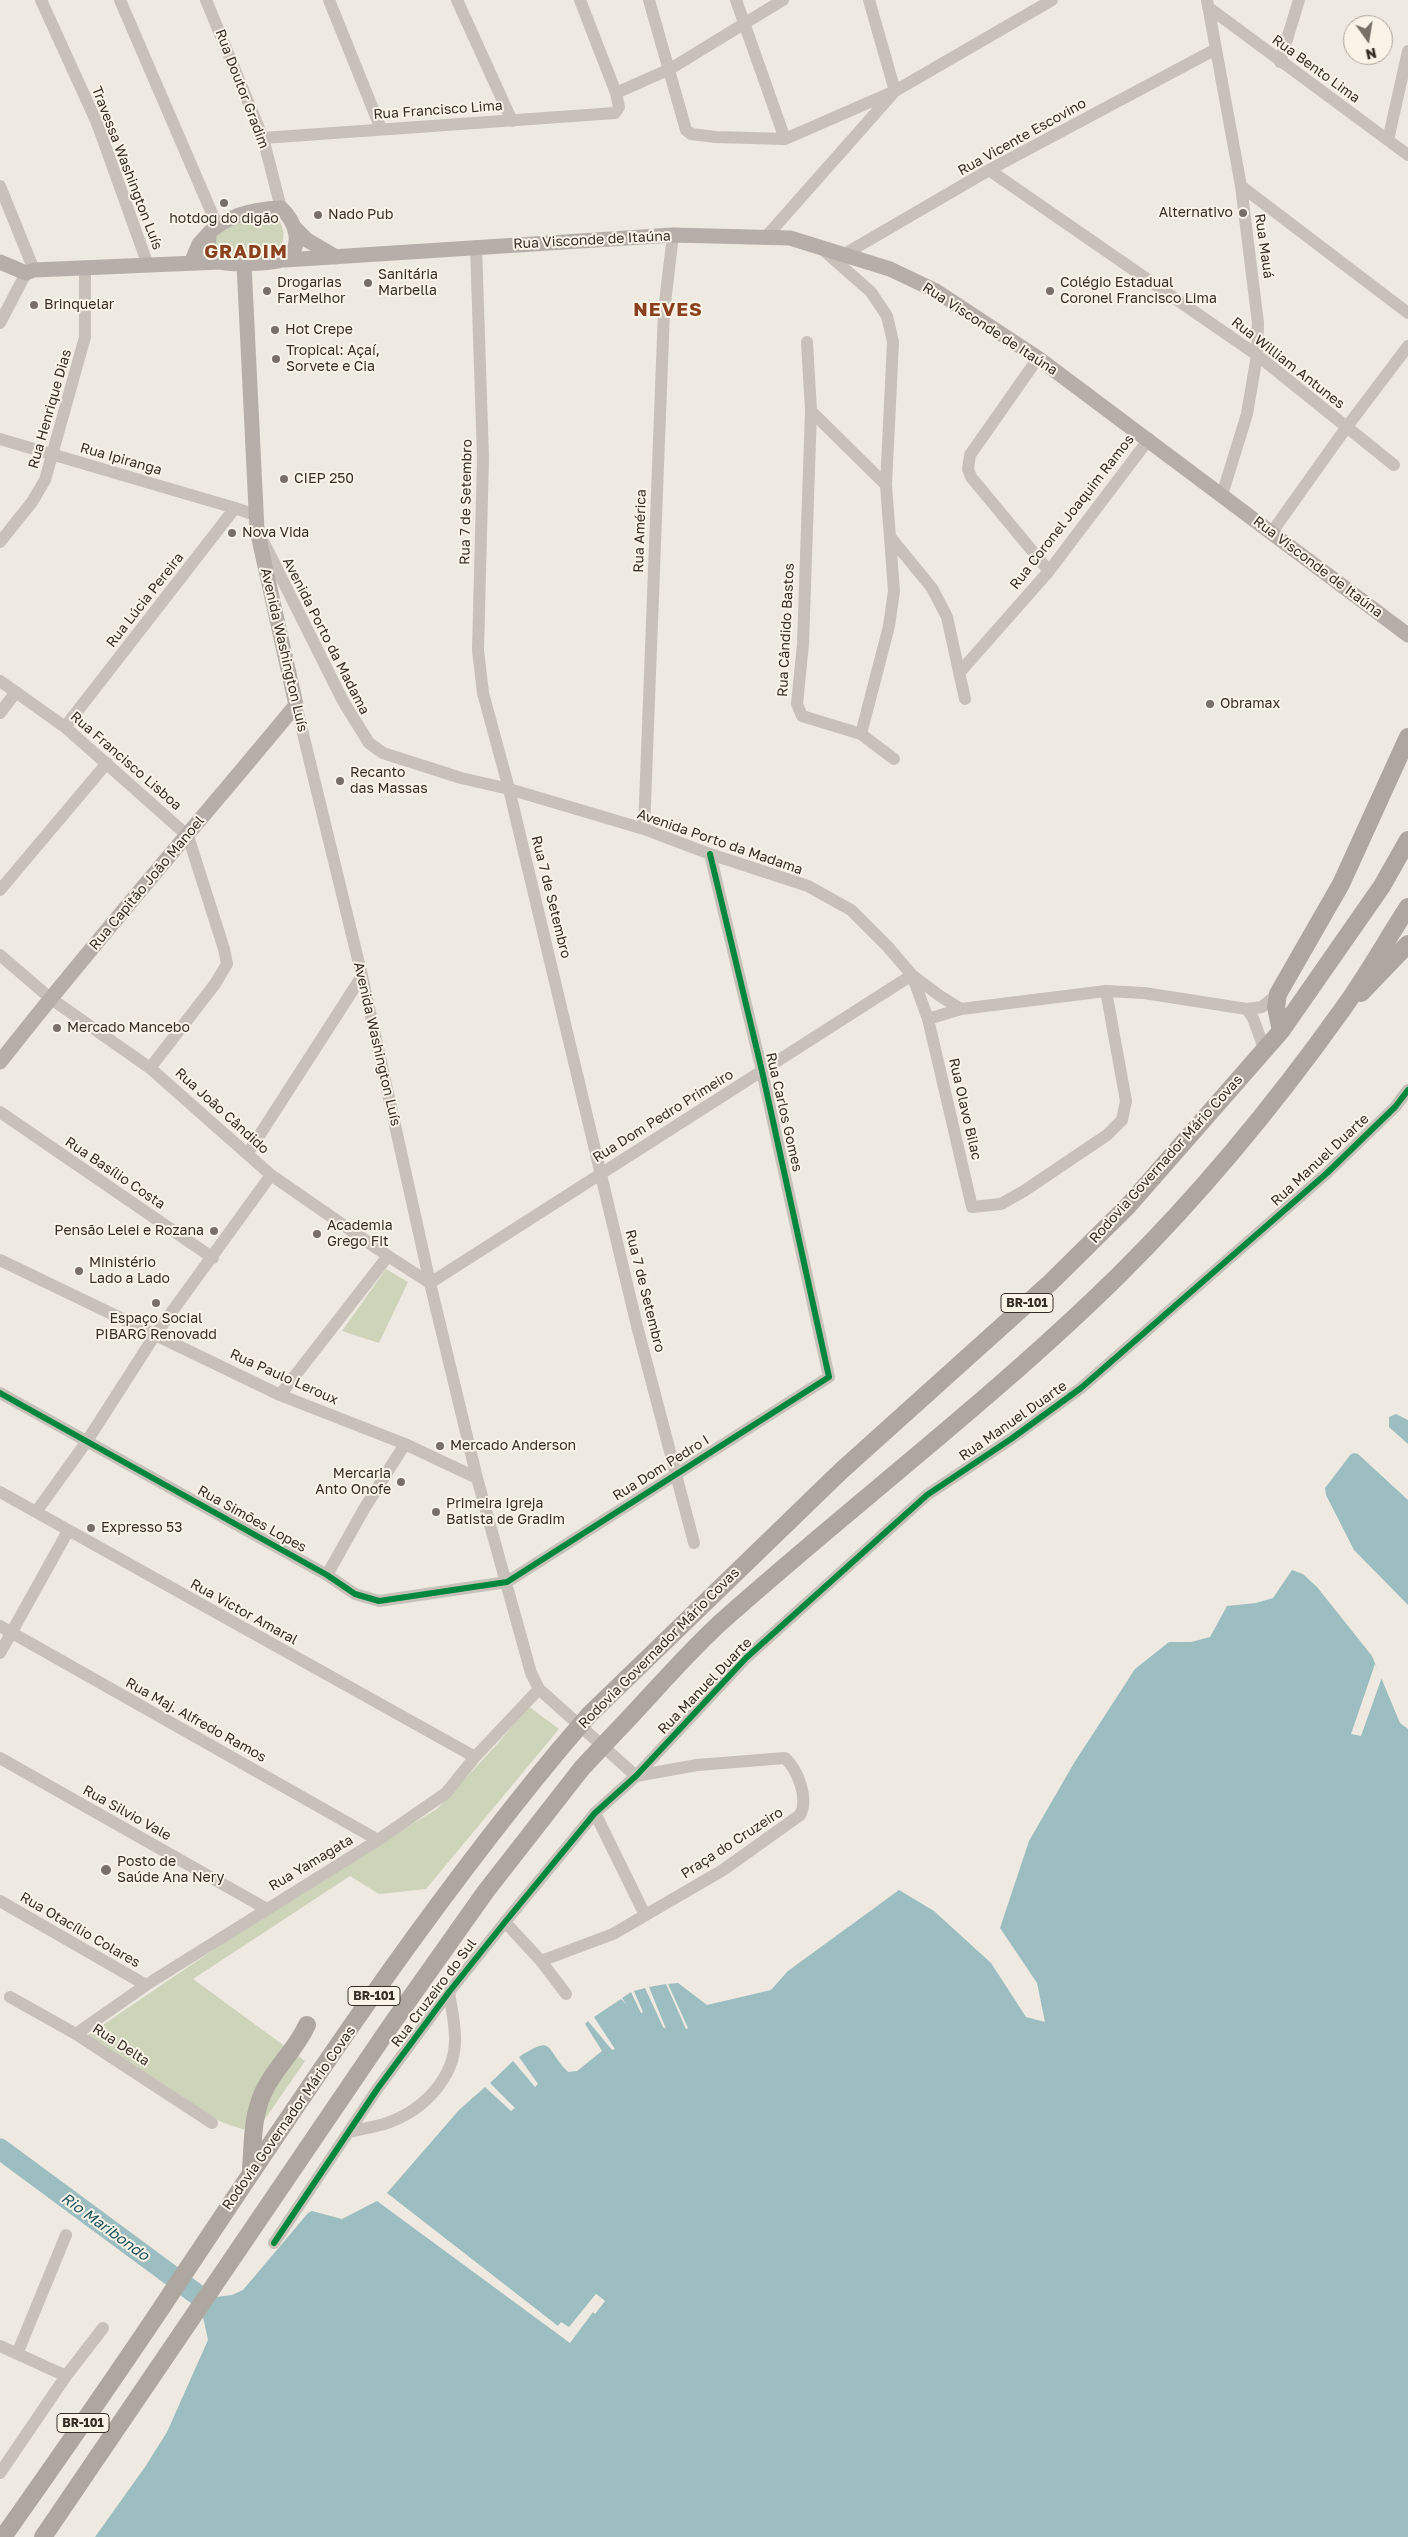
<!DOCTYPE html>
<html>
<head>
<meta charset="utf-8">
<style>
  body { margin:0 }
  #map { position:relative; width:1408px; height:2537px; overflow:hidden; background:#eee9e1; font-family:"Golos Text",sans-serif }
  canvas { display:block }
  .north { position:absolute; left:1343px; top:15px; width:50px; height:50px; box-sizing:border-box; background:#faf4e8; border:1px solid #aca59b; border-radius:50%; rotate:167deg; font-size:14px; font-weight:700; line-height:20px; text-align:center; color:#382e28 }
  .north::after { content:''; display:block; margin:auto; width:18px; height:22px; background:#786f69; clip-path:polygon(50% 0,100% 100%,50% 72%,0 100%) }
</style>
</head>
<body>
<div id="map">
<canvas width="1408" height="2537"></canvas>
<div class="north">N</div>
</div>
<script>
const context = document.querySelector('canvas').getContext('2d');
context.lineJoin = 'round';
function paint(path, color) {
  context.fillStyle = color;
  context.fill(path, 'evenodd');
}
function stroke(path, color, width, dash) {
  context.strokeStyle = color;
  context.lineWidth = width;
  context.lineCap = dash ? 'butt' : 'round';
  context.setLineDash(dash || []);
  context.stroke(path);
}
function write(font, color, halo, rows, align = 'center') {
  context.font = font + ' "Golos Text",sans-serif';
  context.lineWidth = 4;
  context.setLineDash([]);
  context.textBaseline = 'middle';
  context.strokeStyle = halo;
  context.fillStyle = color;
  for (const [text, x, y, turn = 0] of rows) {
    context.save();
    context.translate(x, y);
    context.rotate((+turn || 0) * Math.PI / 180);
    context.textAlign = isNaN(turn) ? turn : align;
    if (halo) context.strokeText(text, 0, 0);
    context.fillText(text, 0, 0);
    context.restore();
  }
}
const green = new Path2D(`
  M275,213c10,16 11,22 4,40l-62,4 -8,-23 14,-12z
  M386,1269l22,13 -29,61 -37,-12z
  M528,1706l31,23 -133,160 -47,5 -29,-18 -157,103 112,82 -49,71c-57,-9 -120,-64 -168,-97l196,-133 153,-93 63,-68z`);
const water = new Path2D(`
  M1396,1414l12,6v24l-19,-17v-10z
  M1354,1453l4,1 50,46v105l-54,-55 -28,-55 -1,-7 26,-34z
  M1292,1570l11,4 14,13 55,69 28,67 8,6v808h-1313l50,-70 22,-35 41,-92 -5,-23 13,-20 16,-2 11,-5 65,-77 4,-2 30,8 35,-18 193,142 23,-31 2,2 10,-13 -9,-7 -27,33 -8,-5 -3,4 -171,-133 72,-83 26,-23 26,24 4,-3 -25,-25 23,-22 22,26 3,-3 -19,-27c36,-23 25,-9 49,15l9,-1 25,-20 -17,-27 3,-3 24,29 3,-1 -21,-32 27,-18 5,5 -4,-6 9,-6 10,21 2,-1 -9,-21 11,-3 18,39 3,2 -17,-42 17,-3 20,45 2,-1 -20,-44 10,-1 29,22 64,-15 17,-19 111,-81 35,21 57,52 35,54 19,5 -8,-39 -37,-55 29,-87 45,-78 61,-94 34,-27h22l19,-5 17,-31 29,-3 17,-5z`);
const pier = new Path2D(`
  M1375,1664l7,13 -21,59 -10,-2z
  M378,2198l191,142 22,-29h4l7,-10 -6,-4 -26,32h-2l-7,-4 -4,3 -63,-49 63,48 4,-4 8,5 27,-34 9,7 -10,12 -3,-1 -22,30z`);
const river = new Path2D(`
  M0,2149l210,155`);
const minor = new Path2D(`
  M41,0l56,123 51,142
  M120,0l97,225
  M206,0l57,138 18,70
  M329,0l52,129
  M457,0l55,121
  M649,0l37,130 5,4 25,3 69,2 110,-48 -26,-91
  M736,0l49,139
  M1207,0l34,186 17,137 -1,32 -10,59 -25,81
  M1208,7l200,148
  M1280,62l19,-62
  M616,93l54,-24 113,-69
  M263,138l352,-25 4,-6 -3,-14 -36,-93
  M1388,140l20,-89
  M989,170l268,185 137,110
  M0,186l34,84
  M1241,186l167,127
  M765,238l130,-147 157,-91
  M476,246l7,212 -5,192 5,43 26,96 128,537 57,217
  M843,255l146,-85 227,-121
  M0,323l26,-50
  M807,342l4,69 -8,233 -6,60 5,12 59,18 28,-108 5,-35 -8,-106 7,-143 -6,-26 -16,-24 -50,-44
  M1038,358l-68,97 -2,14 3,8 78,94
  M811,411l75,74
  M0,439l235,69
  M1272,532l74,-104 62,-82
  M891,538l41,50 15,29 18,82
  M0,542l32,-40 13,-22 40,-143v-68
  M264,543l79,158 26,42 14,10 78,25 48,11 135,40 66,25 98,32 43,24 37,37 24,28 16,44 33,-10 145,-18 38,2 103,16 15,-2 16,-13
  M960,672l89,-101 100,-132
  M0,681l65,46 123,109 36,113 3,15 -12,20 -65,84
  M296,705l66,271 68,307 47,195 54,195 8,16 97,87
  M0,713l16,-21
  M65,727l170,-219 20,7
  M861,734l33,25
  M644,829l20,-518 9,-76
  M0,890l107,-127
  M0,955l50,43 100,70 121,107 117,81 42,27 482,-308 28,21 21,13
  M1247,1009l6,9 12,33
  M928,1019l44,188 29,-3 23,-13 83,-56 15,-15 4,-19 -20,-110
  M0,1112l213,146
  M248,1153l114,-177
  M0,1260l280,135 125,49 72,34
  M0,1393l327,182 28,19 24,7 128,-19 322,-205 -67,-306 -52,-217
  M280,1395l108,-139
  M0,1492l475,265
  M36,1512l51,-71 68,-106 116,-160
  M327,1575l37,-66 41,-65
  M0,1626l378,214
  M0,1653l68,-122
  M0,1758l265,150
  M595,1813l50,102
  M0,1901l146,84
  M505,1922l36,39 25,33
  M541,1961l72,-27 110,-64 77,-55c9,-16 -2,-45 -15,-57l-88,7 -61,11
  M10,1997l66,37 136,89
  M76,2034l70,-49 232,-145 68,-47 29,-36 64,-68
  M350,2132c12,-3 23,-5 34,-8 38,-12 72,-46 71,-86 0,-16 -4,-32 -6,-46
  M274,2243l104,-155 71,-96 56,-70 90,-109 41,-37 110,-118 181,-163 84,-56 70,-51 246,-215 68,-66 13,-17
  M0,2346l66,30
  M17,2354l49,-119
  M0,2473l66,-97 37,-48`);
const major = new Path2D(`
  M281,208c13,12 24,37 5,50 -7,6 -55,7 -65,4 -3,-1 -7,-4 -9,-7 -5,-6 -3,-15 -3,-22 19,-19 46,-24 72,-25z
  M295,228l12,12 29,17
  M285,260l388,-25 117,3 100,31 46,22 102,67 370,277
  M0,262l26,11 8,-3 186,-8
  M191,263l8,-19 10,-11
  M0,1062c95,-122 198,-238 296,-357l-39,-175 -13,-266`);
const highway = new Path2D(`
  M1361,993l47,-49
  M1281,1031l-5,-24 2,-13 63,-110 67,-147
  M589,1715l252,-244 209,-188 77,-76 154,-176 101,-145 26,-46
  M612,1736c36,-37 70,-78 108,-113 131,-117 273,-224 398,-347 83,-82 157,-172 224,-266 24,-33 44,-69 66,-103
  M251,2169c2,-25 1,-52 12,-76 11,-25 33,-43 44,-68
  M3,2537c53,-75 106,-151 157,-227 127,-191 253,-384 399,-560
  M43,2537l346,-509 97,-137 96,-123`);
const highwayBridge = new Path2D(`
  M559,1750l30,-35
  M582,1768l30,-32`);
const cycleway = new Path2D(`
  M0,1393l327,182 28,19 24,7 128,-19 322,-205 -67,-306 -52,-217
  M274,2243l104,-155 71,-96 56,-70 90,-109 41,-37 110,-118 181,-163 84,-56 70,-51 246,-215 68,-66 13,-17`);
const markers = [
  [224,203,5,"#786f69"],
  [1243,213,5,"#786f69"],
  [318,215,5,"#786f69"],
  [368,283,5,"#786f69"],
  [267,291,5,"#786f69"],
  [1050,291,5,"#786f69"],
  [34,305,5,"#786f69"],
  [275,330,5,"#786f69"],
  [276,359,5,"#786f69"],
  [284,479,5,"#786f69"],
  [232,533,5,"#786f69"],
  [1210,704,5,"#786f69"],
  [340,781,5,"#786f69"],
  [57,1028,5,"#786f69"],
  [214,1231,5,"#786f69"],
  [317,1234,5,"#786f69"],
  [79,1271,5,"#786f69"],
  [156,1303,5,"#786f69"],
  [440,1446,5,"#786f69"],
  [401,1482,5,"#786f69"],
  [436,1512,5,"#786f69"],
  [91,1528,5,"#786f69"],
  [106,1870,6,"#786f69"]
];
const shields = [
  [1027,1303,52],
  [374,1996,52],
  [83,2423,52]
];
const shieldNames = [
  ["BR-101",1027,1303],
  ["BR-101",374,1996],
  ["BR-101",83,2423]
];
const streetNames = [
  ["Rua Bento Lima",1316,69,36],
  ["Rua Doutor Gradim",242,89,69],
  ["Rua Francisco Lima",438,110,-4],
  ["Rua Vicente Escovino",1022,137,-29],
  ["Travessa Washington Luís",127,168,69],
  ["Rua Visconde de Itaúna",592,240,-3],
  ["Rua Mauá",1264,246,82],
  ["Rua Visconde de Itaúna",990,329,33],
  ["Rua William Antunes",1288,363,38],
  ["Rua Henrique Dias",50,409,-74],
  ["Rua Ipiranga",121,459,16],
  ["Rua 7 de Setembro",466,502,-89],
  ["Rua Coronel Joaquim Ramos",1072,512,-52],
  ["Rua América",640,531,-88],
  ["Rua Visconde de Itaúna",1318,567,37],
  ["Rua Lúcia Pereira",145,600,-52],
  ["Rua Cândido Bastos",786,630,-87],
  ["Avenida Porto da Madama",326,636,63],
  ["Avenida Washington Luís",284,650,77],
  ["Rua Francisco Lisboa",126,761,41],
  ["Avenida Porto da Madama",720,842,19],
  ["Rua Capitão João Manoel",147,883,-50],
  ["Rua 7 de Setembro",551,897,76],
  ["Avenida Washington Luís",377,1044,77],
  ["Rua Olavo Bilac",965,1109,77],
  ["Rua João Cândido",222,1111,42],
  ["Rua Carlos Gomes",784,1112,77],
  ["Rua Dom Pedro Primeiro",663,1116,-32],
  ["Rodovia Governador Mário Covas",1166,1159,-48],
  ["Rua Manuel Duarte",1320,1160,-43],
  ["Rua Basílio Costa",115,1173,34],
  ["Rua 7 de Setembro",645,1291,76],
  ["Rua Paulo Leroux",284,1377,24],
  ["Rua Manuel Duarte",1013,1421,-35],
  ["Rua Dom Pedro I",661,1468,-32],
  ["Rua Simões Lopes",252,1519,29],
  ["Rua Victor Amaral",244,1612,29],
  ["Rodovia Governador Mário Covas",659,1648,-45],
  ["Rua Manuel Duarte",705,1686,-46],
  ["Rua Maj. Alfredo Ramos",196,1720,29],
  ["Rua Silvio Vale",127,1813,29],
  ["Praça do Cruzeiro",732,1843,-33],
  ["Rua Yamagata",311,1863,-31],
  ["Rua Otacílio Colares",80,1930,30],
  ["Rua Cruzeiro do Sul",434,1993,-53],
  ["Rua Delta",121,2045,33],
  ["Rodovia Governador Mário Covas",289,2118,-55]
];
const poiNames = [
  ["Alternativo",1233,213,"right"],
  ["Nado Pub",328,215],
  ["hotdog do digão",224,219,"center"],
  ["Sanitária",378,275],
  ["Marbella",378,291],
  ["Drogarias",277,283],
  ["FarMelhor",277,299],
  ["Colégio Estadual",1060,283],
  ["Coronel Francisco Lima",1060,299],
  ["Brinquelar",44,305],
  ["Hot Crepe",285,330],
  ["Tropical: Açaí,",286,351],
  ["Sorvete e Cia",286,367],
  ["CIEP 250",294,479],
  ["Nova Vida",242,533],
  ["Obramax",1220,704],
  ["Recanto",350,773],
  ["das Massas",350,789],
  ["Mercado Mancebo",67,1028],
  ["Academia",327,1226],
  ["Grego Fit",327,1242],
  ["Pensão Lelei e Rozana",204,1231,"right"],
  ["Ministério",89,1263],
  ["Lado a Lado",89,1279],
  ["Espaço Social",156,1319,"center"],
  ["PIBARG Renovadd",156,1335,"center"],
  ["Mercado Anderson",450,1446],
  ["Mercaria",391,1474,"right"],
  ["Anto Onofe",391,1490,"right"],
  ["Primeira Igreja",446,1504],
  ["Batista de Gradim",446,1520],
  ["Expresso 53",101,1528],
  ["Posto de",117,1862],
  ["Saúde Ana Nery",117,1878]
];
const waterNames = [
  ["Rio Maribondo",105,2227,36]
];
const districtNames = [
  ["GRADIM",246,252],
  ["NEVES",668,310]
];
paint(green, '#cdd4ba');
paint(water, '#9cbec0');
paint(pier, '#eee9e1');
stroke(river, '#9cbec0', 21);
stroke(minor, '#c7c1ba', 12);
stroke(major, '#b6afa9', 15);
stroke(highway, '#ada7a0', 18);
stroke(highwayBridge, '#ada7a0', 18);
stroke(cycleway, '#00873e', 6);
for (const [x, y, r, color] of markers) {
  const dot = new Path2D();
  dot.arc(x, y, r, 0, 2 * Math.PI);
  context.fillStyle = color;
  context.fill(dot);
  stroke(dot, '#faf4e8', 2);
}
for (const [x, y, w] of shields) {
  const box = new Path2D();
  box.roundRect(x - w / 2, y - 9.5, w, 19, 4);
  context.fillStyle = '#faf4e8';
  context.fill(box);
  stroke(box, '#382e28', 1);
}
write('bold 12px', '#382e28', null, shieldNames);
write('14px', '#382e28', '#faf4e8', streetNames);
write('14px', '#382e28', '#faf4e8', poiNames, 'left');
write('italic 15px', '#1b525c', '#faf4e8', waterNames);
context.letterSpacing = '1px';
write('bold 19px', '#8b401d', '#faf4e8', districtNames);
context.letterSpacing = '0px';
</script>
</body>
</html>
